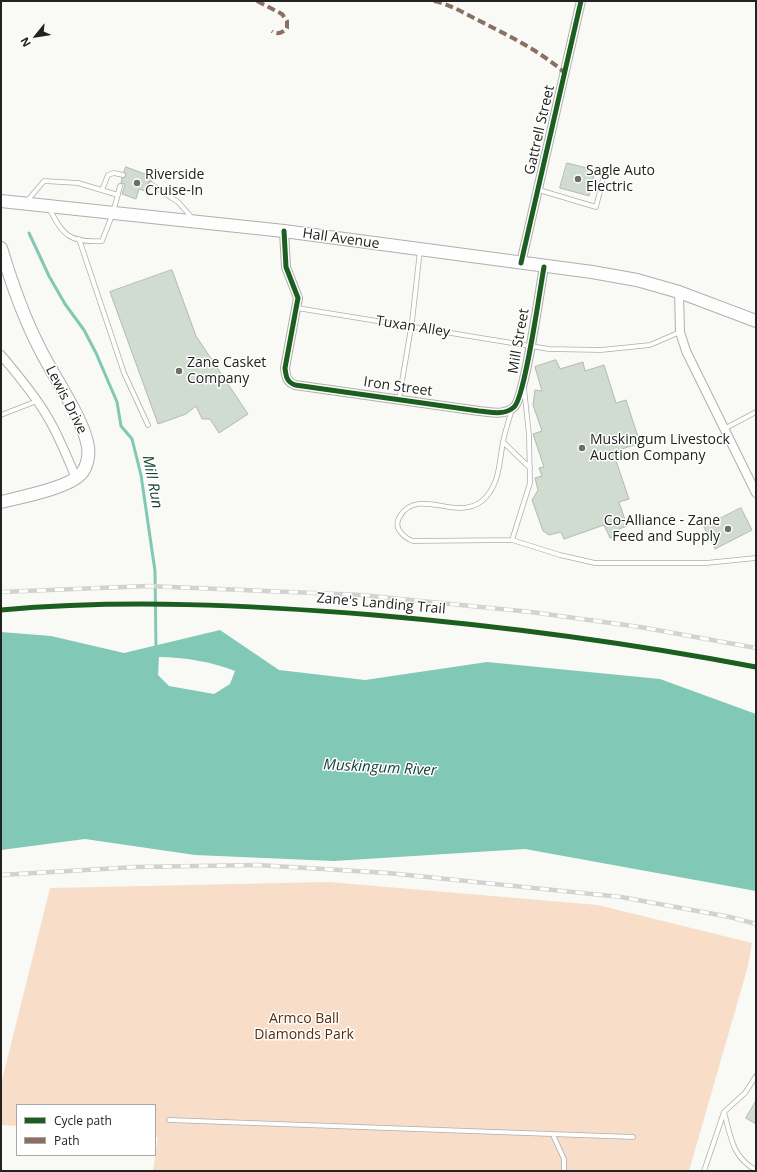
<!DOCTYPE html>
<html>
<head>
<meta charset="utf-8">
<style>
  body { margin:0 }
  #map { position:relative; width:757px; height:1172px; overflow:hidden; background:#f9faf5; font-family:"Open Sans",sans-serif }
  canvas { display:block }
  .frame { position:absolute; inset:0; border:2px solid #222320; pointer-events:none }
  .legend { position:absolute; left:16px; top:1104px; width:140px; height:52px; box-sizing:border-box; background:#fff; border:1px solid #a7a7a6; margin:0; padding:5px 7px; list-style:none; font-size:12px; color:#222320 }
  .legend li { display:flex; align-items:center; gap:8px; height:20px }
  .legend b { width:20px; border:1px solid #a7a7a6 }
  .north { position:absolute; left:16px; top:16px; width:40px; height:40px; -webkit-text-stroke:3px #fff; paint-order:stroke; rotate:240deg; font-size:11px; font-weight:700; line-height:16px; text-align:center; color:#222320 }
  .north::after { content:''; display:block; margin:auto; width:14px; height:18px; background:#222320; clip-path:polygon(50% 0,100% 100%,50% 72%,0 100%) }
</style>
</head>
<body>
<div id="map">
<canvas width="757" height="1172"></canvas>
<div class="frame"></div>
<ul class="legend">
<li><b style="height:5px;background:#1b5e20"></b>Cycle path</li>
<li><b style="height:5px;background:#8d6e63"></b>Path</li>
</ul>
<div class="north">N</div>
</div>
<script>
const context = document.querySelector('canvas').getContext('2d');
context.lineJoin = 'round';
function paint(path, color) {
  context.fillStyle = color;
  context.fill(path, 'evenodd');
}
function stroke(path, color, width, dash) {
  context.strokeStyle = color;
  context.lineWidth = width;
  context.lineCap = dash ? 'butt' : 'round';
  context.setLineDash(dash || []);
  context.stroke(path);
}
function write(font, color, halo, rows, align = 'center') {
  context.font = font + ' "Open Sans",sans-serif';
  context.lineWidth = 3;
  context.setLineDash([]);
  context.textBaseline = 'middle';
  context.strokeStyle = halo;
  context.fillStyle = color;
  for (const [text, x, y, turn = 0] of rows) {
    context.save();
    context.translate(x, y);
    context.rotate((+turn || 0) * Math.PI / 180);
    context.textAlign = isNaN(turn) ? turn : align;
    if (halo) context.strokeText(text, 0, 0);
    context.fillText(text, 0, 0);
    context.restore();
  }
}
const green = new Path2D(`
  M329,882l269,23 154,38 -4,23 -59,205h-536l5,-34h-3v-32h-138v21l-16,-1v-41l49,-196z`);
const water = new Path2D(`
  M220,630l59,40 86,10 122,-18 173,17 96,35v177l-231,-42 -191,12 -139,-6 -110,-16 -84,11v-218l50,4 73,17zM159,657c25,0 53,5 76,14l-5,13 -16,10 -45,-8 -11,-11z`);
const stream = new Path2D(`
  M29,233l20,43 16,28 19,26 12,23 21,49 4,24 11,13 9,36 14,96 1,78`);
const building = new Path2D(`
  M567,163l28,7 -6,26 -29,-8z
  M126,167l27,10 -1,4 -4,1 2,5 -2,5 -9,-3 -3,10 -14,-5 3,-10 -4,-1 1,-5 4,-2 -2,-4z
  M172,270l24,66 52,78 -29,19 -9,-14h-8l-6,-13 -10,8 -28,10 -48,-132z
  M556,360l4,9 23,-7 2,9 19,-6 12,38 10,-3 14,43 -27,9 16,47 -10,3 8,24 -8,3 1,5 -10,4 -6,-13 -40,14 -3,-7 -12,3 -6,-4 -11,-31 6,-10 -3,-12 7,-2 -3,-8 5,-1 -11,-33 9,-3 -9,-26 2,-15 7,1 -7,-24z
  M741,508l11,22 -37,19 -11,-22z
  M756,1101v23l-10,-6z`);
const service = new Path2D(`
  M151,184l27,18 16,18
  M102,190l6,-15 6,-2 9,2
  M539,190l57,17 7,-28
  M27,201l17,-20 34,2 40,12
  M49,208c14,27 20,35 53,33l11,-28 7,-27
  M79,239l45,134 24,52
  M297,308l252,41 52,1 49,-5 30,-13
  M399,399l13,-77 8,-72
  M512,409c-3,11 -7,22 -9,33 -4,21 -3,43 -21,59 -6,5 -15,7 -23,7 -19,0 -46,-14 -59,8 -3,5 -4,9 -1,14 4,6 8,9 14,11l99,-1 48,15 35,8h111l50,-5
  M1,415l36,-14
  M724,429l32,-17
  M503,442l27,26
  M512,540l18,-57 -1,-48 -5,-47
  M724,1112c7,25 8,45 32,58
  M169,1120l464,17
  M553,1135l11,24v12
  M704,1171l20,-59 21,-19 11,-17`);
const minor = new Path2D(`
  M284,231l2,36 12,31 -13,70c1,9 2,14 10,17l184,26c12,1 25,5 35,-4 11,-9 26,-119 30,-140
  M521,263l60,-262
  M679,292l1,40 6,19 70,142
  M1,355c16,19 33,39 46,61 12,20 20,41 29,62`);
const secondary = new Path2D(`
  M1,201l283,30 308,41 45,8 42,12 77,29
  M1,248c10,33 22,68 38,99 14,29 41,66 48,95 3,10 1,24 -6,32 -13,14 -60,23 -80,28`);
const rail = new Path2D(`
  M1,592l147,-6 213,9 170,17 109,15 116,21
  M1,875l135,-8 122,-2 130,8 233,24 109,20 26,7`);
const quiet = new Path2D(`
  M257,1l25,13 5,7v7c-4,5 -10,7 -15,3
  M434,1c15,3 28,11 42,18 31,16 63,31 89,54`);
const cycleway = new Path2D(`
  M284,231l2,36 12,31 -13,70c1,9 2,14 10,17l184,26c12,1 25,5 35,-4 11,-9 26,-119 30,-140
  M521,263l60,-262
  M1,610c124,-11 249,-5 373,5 129,11 256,28 382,52`);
const markers = [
  [578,179,4,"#6d6e6b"],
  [137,183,4,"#6d6e6b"],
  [179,371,4,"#6d6e6b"],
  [582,448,4,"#6d6e6b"],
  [728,529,4,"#6d6e6b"]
];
const streetNames = [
  ["Gattrell Street",540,130,-77],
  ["Hall Avenue",341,239,8],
  ["Tuxan Alley",413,327,9],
  ["Mill Street",519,341,-80],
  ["Iron Street",398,387,8],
  ["Lewis Drive",66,400,63],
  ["Zane's Landing Trail",381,604,5]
];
const poiNames = [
  ["Sagle Auto",586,171],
  ["Electric",586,187],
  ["Riverside",145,175],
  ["Cruise-In",145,191],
  ["Zane Casket",187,363],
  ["Company",187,379],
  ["Muskingum Livestock",590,440],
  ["Auction Company",590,456],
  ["Co-Alliance - Zane",720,521,"right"],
  ["Feed and Supply",720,537,"right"]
];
const parkNames = [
  ["Armco Ball",304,1019],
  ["Diamonds Park",304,1035]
];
const waterNames = [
  ["Mill Run",152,482,79],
  ["Muskingum River",380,768,3]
];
paint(green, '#f8dec9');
paint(water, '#81c8b7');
stroke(stream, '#81c8b7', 3);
paint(building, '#d0dcd0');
stroke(building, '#b5b7b4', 1);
stroke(service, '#afafac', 5.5);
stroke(minor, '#afafac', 10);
stroke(secondary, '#afafac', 14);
stroke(service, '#fefefe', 4);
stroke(minor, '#fefefe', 8);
stroke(secondary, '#fefefe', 12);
stroke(rail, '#d2d2d1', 4.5);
stroke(rail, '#fff', 3, [9]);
stroke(quiet, '#8d6e63', 4, [8, 4]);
stroke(cycleway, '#1b5e20', 5);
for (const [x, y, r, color] of markers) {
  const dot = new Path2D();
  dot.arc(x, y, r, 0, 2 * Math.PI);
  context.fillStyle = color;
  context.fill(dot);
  stroke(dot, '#fff', 1.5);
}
write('14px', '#222320', '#fff', streetNames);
write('14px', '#222320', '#fff', poiNames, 'left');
write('14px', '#572d08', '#fff', parkNames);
write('italic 15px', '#144137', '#fff', waterNames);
</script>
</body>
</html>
